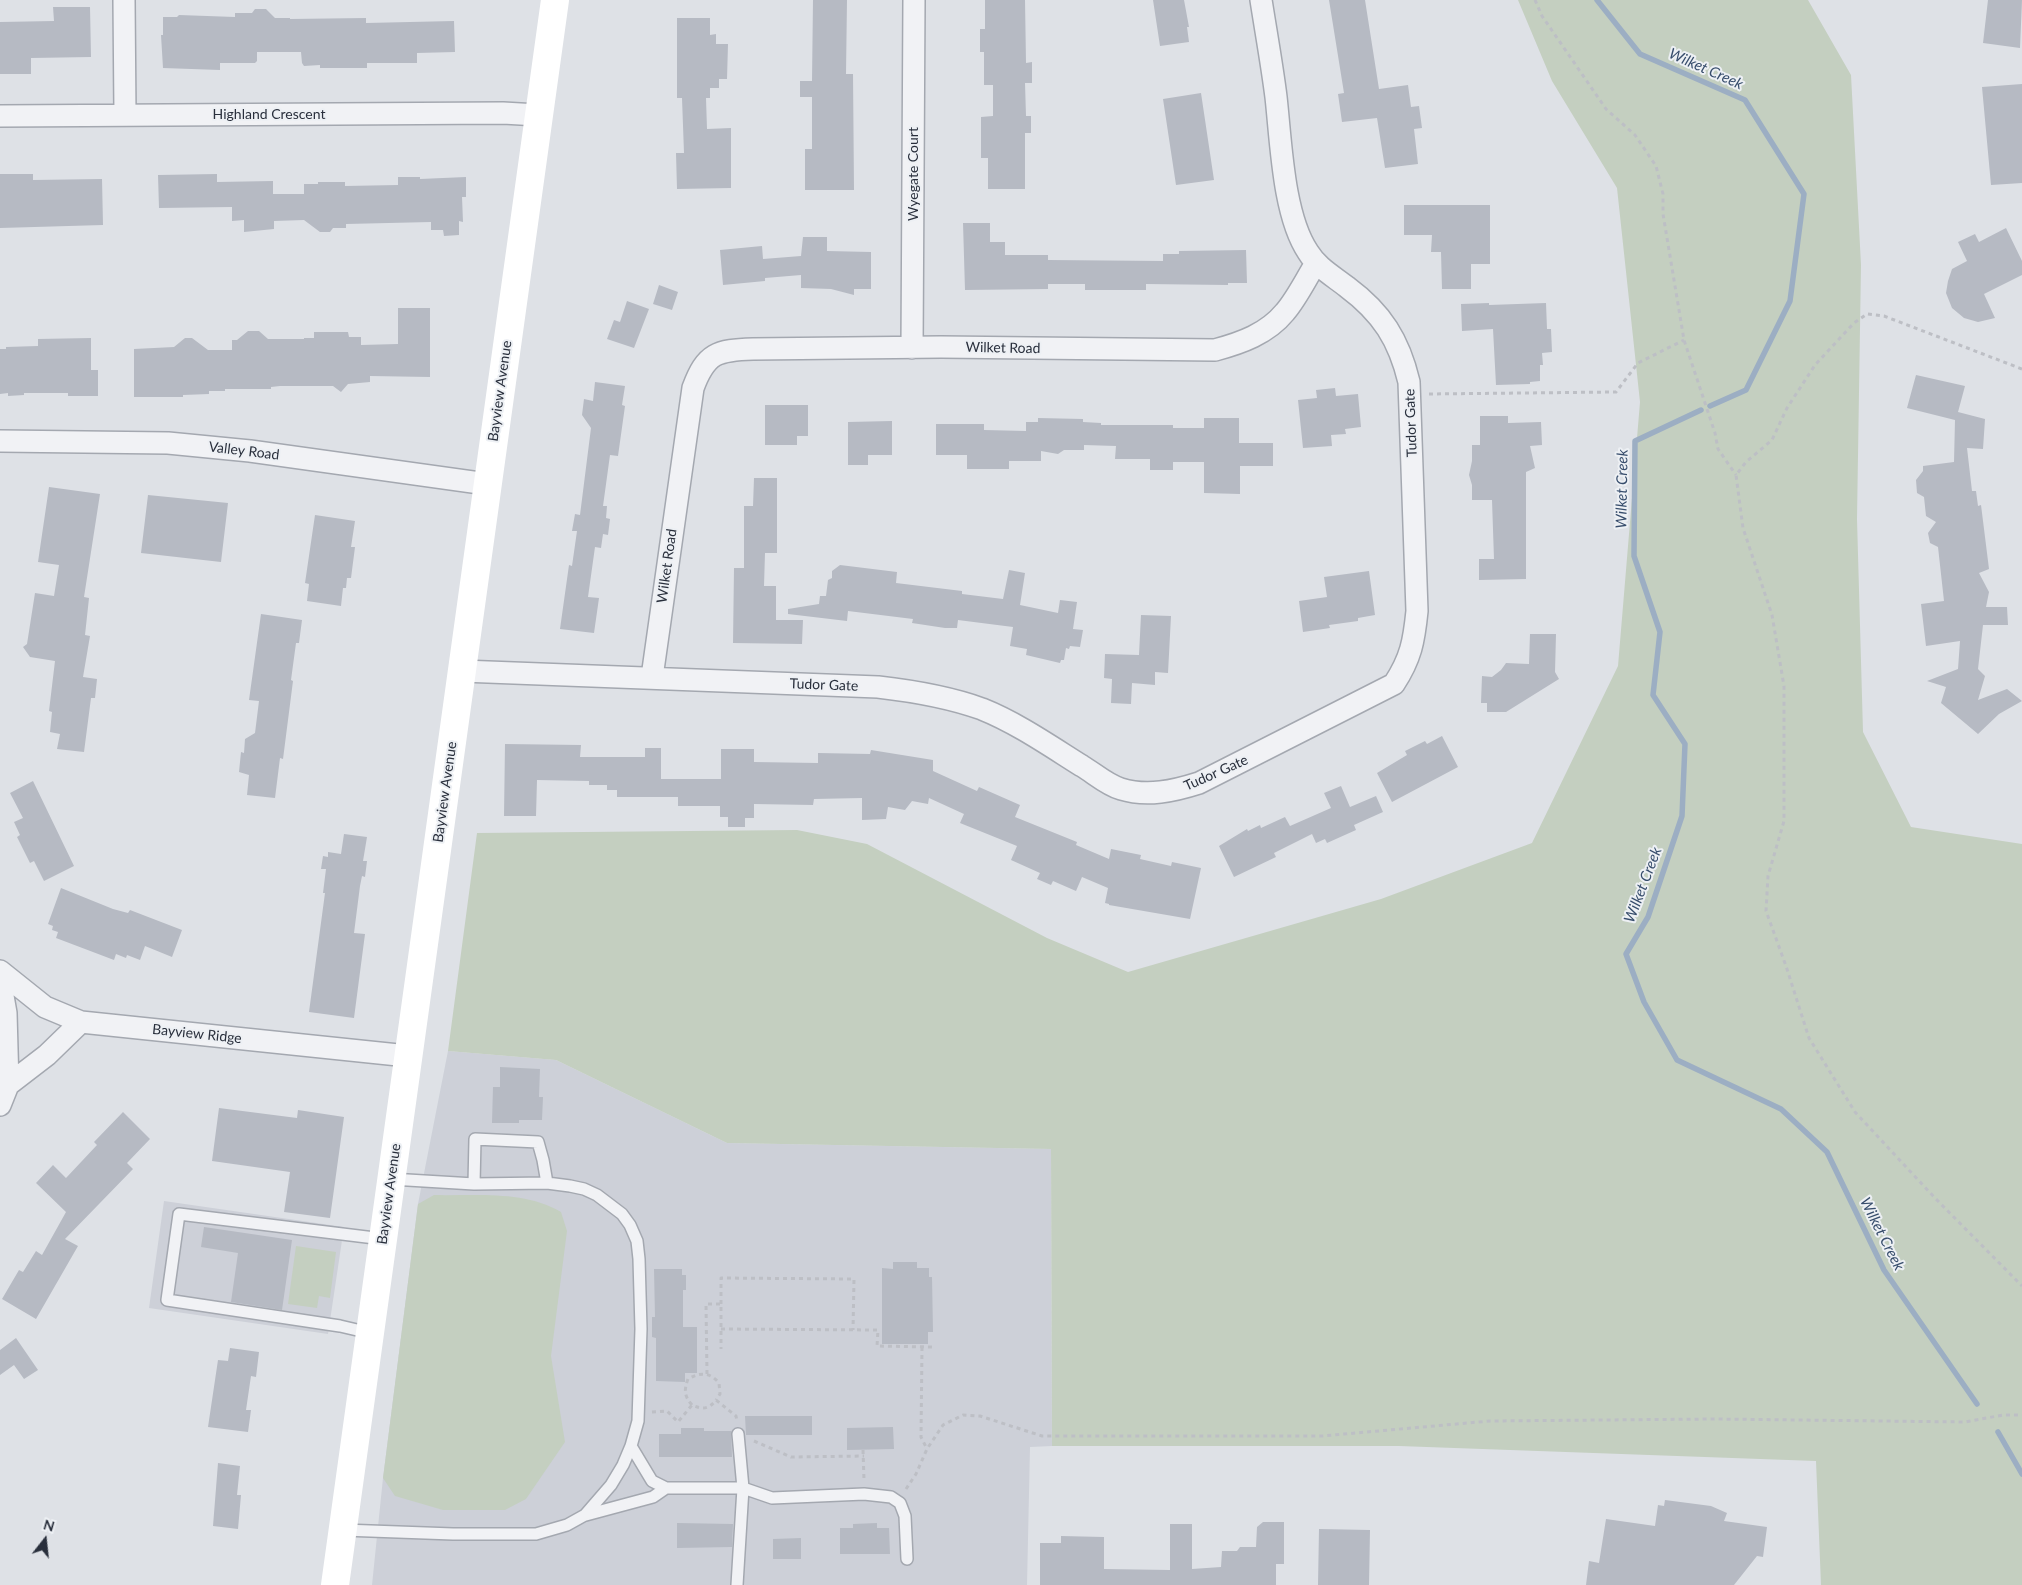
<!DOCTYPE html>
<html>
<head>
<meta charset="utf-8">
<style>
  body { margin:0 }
  #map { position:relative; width:2022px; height:1585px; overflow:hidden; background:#dee1e6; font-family:Lato,sans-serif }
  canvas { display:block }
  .north { position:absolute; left:20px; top:1515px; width:50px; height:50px; -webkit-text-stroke:4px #edf0f4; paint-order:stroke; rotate:16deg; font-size:14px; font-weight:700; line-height:20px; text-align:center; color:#292f3c }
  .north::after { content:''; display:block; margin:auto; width:18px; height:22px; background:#292f3c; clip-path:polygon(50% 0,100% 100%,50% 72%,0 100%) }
</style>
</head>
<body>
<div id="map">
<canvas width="2022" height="1585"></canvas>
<div class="north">N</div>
</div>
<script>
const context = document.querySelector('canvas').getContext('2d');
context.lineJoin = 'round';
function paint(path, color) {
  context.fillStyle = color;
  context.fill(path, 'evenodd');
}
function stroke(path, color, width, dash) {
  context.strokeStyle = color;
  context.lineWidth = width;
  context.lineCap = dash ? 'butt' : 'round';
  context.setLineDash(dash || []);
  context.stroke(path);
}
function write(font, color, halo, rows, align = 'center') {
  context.font = font + ' Lato,sans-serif';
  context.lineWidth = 4;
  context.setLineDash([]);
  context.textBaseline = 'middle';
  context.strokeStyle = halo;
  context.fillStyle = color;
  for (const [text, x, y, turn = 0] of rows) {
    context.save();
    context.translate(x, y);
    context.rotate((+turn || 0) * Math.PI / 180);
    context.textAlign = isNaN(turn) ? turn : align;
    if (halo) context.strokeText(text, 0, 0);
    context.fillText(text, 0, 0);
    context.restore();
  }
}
const built = new Path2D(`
  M448,1051l108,9 171,83 324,6 1,297 -22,1 -3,138h-655l11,-107 35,-274z
  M164,1201l180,26 -16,107 -179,-26z`);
const green = new Path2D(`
  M1518,0h290l43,75 10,190 -4,254 6,213 48,95 111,17v741h-201l-5,-124 -417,-15h-347l-1,-297 -324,-6 -171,-83 -108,-9 29,-218 320,-3 70,14 180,94 81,34 253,-73 151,-56 86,-177 22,-264 -23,-214 -65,-107z
  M434,1195c42,1 90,-5 127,17l6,19 -16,125 14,86 -39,57 -21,11h-62l-48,-14 -12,-18 35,-274z
  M296,1246l40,6 -6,46 -11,-2 -2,12 -29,-4z`);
const stream = new Path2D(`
  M1597,0l43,54 105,46 59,94 -14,107 -44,89 -36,16
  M1701,410l-66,31 -1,115 26,76 -7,63 32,49 -3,72 -34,101 -22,37 18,48 33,58 104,49 46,43 57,118 93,134
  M1998,1432l24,42`);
const building = new Path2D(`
  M813,0h34l-1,74h7l1,116h-49v-41h7v-52h-12v-16h12z
  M985,0h40l1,63 6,-1v21h-7l1,33h5v17h-6v56h-37v-31h-7v-41l12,-1v-31h-9v-33h-4v-23h5z
  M1153,0h31l5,27h-2l2,15 -29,4z
  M1329,0h36l14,89 29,-4 3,22 8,-1 3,22 -8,1 4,35 -33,4 -8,-50 -35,4 -4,-28 6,-1z
  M1988,0h34l-2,48 -37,-5z
  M53,7h37l1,50 -60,1v16h-31v-52l54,-1z
  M255,9h11l9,9h15v1l76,-1v5l88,-2 1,31 -38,1v10h-50v5h-47v-3l-16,1 -2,-3 -1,-11h-44v9l-2,2h-35v7l-57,-2 -2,-33h2v-18h14l2,-2 56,2v-4h17z
  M677,18h33v17l6,-1v10h12l-1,35h-8v9h-9v10h-4l1,31 24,-1v60l-54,1 -1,-36h8l-2,-55h-5z
  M2022,84v99l-31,2 -9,-98z
  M1201,93l13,87 -38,5 -13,-86z
  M0,174h33v6l69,-1 1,46 -103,3z
  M217,174v8l56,-1v13h31v-10h14v-2h27v4l53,-1v-8h22v2l46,-2v20h-4l1,25 -4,-1v14l-15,1 -1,-6h-12v-8l-85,2v4h-13l-3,4h-10l-16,-12 -30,1v8l-30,3v-12l-12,1v-14l-73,1 -1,-33z
  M1404,205h86v59h-19v25h-29l-1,-37h-10l1,-17h-28z
  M963,223h27v19h15v13h43v5l115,1v-7h16v-3l67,-1 1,33h-19v2l-82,-1v6h-61v-6h-37v5l-83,1z
  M2006,228l16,33v14l-38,19 11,24 -17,4 -14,-4 -12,-10 -6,-15 2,-12 4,-12 15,-8 -9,-19 17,-8 4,8z
  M803,237h24v14l44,1v37h-17v6l-23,-6 -30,-1v-13l-36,3v3l-42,4 -3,-35 42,-4 1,13 38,-3z
  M659,285l19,7 -6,18 -19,-6z
  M627,301l22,8 -15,39 -27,-9 7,-19 6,2z
  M1489,303v2l57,-2 1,26h4l1,23 -10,1 1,12h-3v16l-10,1v2l-34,1 -3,-56 -31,2 -1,-27z
  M398,308h32v69l-60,-1v6l-22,2 -7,8 -8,-6h-53l-9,1v2h-46v2h-16v3l-26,1v2h-49v-48l40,-2 11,-9h7l16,12h24v-10h5l11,-9h11l9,8h36v-1h10v-6h34l1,5h12v8l37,-1z
  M91,338v32h7v26h-30v-3h-44v2l-16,1v-3l-8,1v-45h6v-2l32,-1v-7z
  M1916,375l49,11 -7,26 27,7 -2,30 -16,-1 5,43h4l2,15 3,-1 8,64 -10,4 10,19 -3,15h21l1,18h-25l-5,44 7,7 -7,24 29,-11 15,12 -23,13 -21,20 -37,-31 5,-16 -19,-6 31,-12 2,-28 -34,5 -5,-42 23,-3 -6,-54 -8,-4 -2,-10 8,-11 -10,-6 -2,-19 -7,-4 -1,-13 7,-9v-5l31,-4 1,-42 -48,-12z
  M595,382l30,4 -3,19 3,1 -7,50 -8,-1 -7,51h4l-1,12 4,1 -2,16 -5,-1 -2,14 -6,-1 -7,50 11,1 -5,35 -34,-4 9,-64 3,1 5,-35h-5l3,-17 5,1 11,-87 -9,-13 2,-16 9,2z
  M1335,388l1,8 22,-2 3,33 -16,2 1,5 -15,1 1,11 -29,2 -5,-48 19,-2 -1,-8z
  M765,405h43v31h-11v9h-32z
  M1480,416h28v7l33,-1 1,23 -12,1 5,22 -9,4v107l-47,1v-21h15l-2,-59h-20v-15l-3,-10 3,-14v-16h8z
  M1038,418l45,1v3l18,1v2h72v3h31v-10h35v25h34v23h-33v28l-36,-1v-31h-31v8h-23v-11h-35l1,-13 -32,-1v5h-20l-6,4 -17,-3v10h-32v8h-42v-14h-31v-31h48v6l42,1v-9h12z
  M892,421v34h-24v10h-20v-43z
  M754,478h23v75h-12l-1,33h12v34h27l-1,24 -69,-1 1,-75h10v-62h9z
  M49,487l51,7 -16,103 5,1 -4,37 5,1 -7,41 14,2 -2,19h-4l-7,54 -27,-3 3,-15 -10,-2 2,-20 -3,-1 6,-50 -25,-4 -7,-10 4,-3 8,-51 19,3 5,-31 -21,-3z
  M148,495l80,8 -7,59 -80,-9z
  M315,515l40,6 -4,26h4l-4,31h-4l-1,10h-3l-2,18 -34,-5 2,-17 -4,-1z
  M840,565l57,7 -1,11 66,8v3l41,5 6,-29 16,3 -5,32 38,8 2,-13 17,2 -4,27 10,1 -3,17 -10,-1 -1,3 -3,-1 -2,12h-3l-1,3 -34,-8 1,-6 -17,-3 3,-19 -55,-7 -1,8h-12l-33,-5 1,-4 -65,-8 -1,10 -59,-7v-5l31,-5 1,-8h6l2,-16 4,-2v-7z
  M1369,571l6,44 -17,3v3l-29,4 1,3 -27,4 -4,-31 28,-4 -3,-20z
  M261,614l41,6 -3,23h-3l-5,37 2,1 -10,78 -3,-1 -5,40 -28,-3 2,-20 -10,-3 2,-20 3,1 1,-14 10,-6 4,-32 -10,-1z
  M1141,615l30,1 -3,57 -13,-1v13l-23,-2 -1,21 -20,-1 1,-24 -8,-1 1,-24 34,1z
  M1530,634h26l-1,38 4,7 -53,33h-19v-9h-6l1,-27 10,1 9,-7 5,-7 23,1z
  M1442,736l16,31 -66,35 -15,-29 30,-18 -2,-4 20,-10 2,3z
  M505,744l76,1 -1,12h65v-9h16v31h60v-30h33v13l64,1v-10l52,1 1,-4 62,10v11l44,20 2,-4 41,18 -5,12 62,25 -1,3 33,14 2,-10 30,6 -1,4 31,7 1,-4 29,6 -11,51 -81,-14v-1l-4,-1 3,-15 -26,-11 -6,14 -23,-10 -2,4 -14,-6 3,-6 -29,-13 6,-14 -57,-23 4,-9 -35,-16 -1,6 -16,-3 -7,9 -17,-3 -2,12 -24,1v-22l-48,1 -1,6 -59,-1v14h-9v9h-17v-10h-8v-11h-42v-9h-61v-7h-10v-5h-18v-4l-52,-1 -1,36h-32z
  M33,781l41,85 -30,15 -10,-20 -4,2 -13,-26 3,-2 -6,-13 9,-4 -13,-25z
  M1341,786l9,21 26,-11 7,16 -29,13 2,5 -29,13 -2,-4 -9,4 -4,-9 -38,19 2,4 -42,20 -15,-31 28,-17 1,2 12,-6 1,3 24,-11 5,9 41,-18 -7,-15z
  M344,834l23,3 -4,24h4l-2,16 -3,-1 -2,10 -6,47 11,1 -11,84 -45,-6 16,-119h-2l3,-24h-5l2,-13 5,1v-5l13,2z
  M61,888l52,21 15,4 2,-3 52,20 -10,27 -27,-11 -5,14 -13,-5 -1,3 -10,-4 -2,6 -58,-22 2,-6 -6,-2 1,-4 -5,-2z
  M500,1067l40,2 -1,28h4l-1,23h-23v3h-27l1,-36h7z
  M219,1108l78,10 1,-8 46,7 -14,101 -46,-6 6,-40 -78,-11z
  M123,1112l27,27 -23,24 6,6 -68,70 13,7 -42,73 -34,-20 17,-29 4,2 13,-21 6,4 24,-43 -30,-29 17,-18 13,13 31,-33 -3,-3z
  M204,1227l88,13 -10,70 -51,-8 7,-49 -37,-6z
  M893,1262h24v6h12v9h3l1,55h-5v12h-46v-76l11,1z
  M654,1269h28v6h4v15h-3v37h14v46h-12v9l-29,-1v-43l-4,-1v-20h3z
  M16,1338l22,32 -14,9 -10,-14 -14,10v-25z
  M230,1348l29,4 -3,25 -5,-1 -5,34h5l-3,22 -40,-5 10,-67 10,1z
  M745,1416h67v19h-66z
  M893,1427l1,22 -47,1v-22z
  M681,1428h23v3h27l1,26h-73v-23h22z
  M218,1463l22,3 -3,29h4l-3,34 -25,-3z
  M1665,1500l46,6 16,7 -3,8 43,6 -4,30 -6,-1 -23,29h-148l3,-24 10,2 7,-44 49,7 3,-21 6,1z
  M1263,1522h21v42h-8v21h-236v-42h21v-7l43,1v32l66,1v-46h22v45l29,-2 1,-16h15l3,-4h16l1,-20z
  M677,1523l56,1 -1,23 -55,1z
  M877,1523v5h12l1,26h-50v-26h13v-4z
  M1319,1529l51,1 -1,55h-51z
  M801,1538v21h-28v-20z`);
const path = new Path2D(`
  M1535,0l7,16 64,93 29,26 21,31 7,28v20l21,126 31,93 3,16 18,26
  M2022,369l-138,-53 -17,-2 -13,9 -39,42 -28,43 -15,32 -26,22 -10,13 7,53 29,87 12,71v135l-16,55 -2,35 20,55 23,72 46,74 79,85 88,89
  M1429,394l187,-2 22,-29 46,-23
  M721,1304v-26l133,1 -1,51
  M721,1329l157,1 -1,16 55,1
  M922,1347l-1,90 6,12
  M707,1374l-1,-70h15v45
  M692,1405c-8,-9 -8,-15 -4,-26 12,-7 22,-7 31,4l1,11 -4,6
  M652,1412l15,-1 11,11 14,-17c11,5 17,4 24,-5l20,16 1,5
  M754,1441l37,16 73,-1
  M863,1450l1,30
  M906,1489l10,-15 11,-25 16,-24 20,-10 17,1 62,20h280l168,-15 226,-2 249,3 38,-7h19`);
const service = new Path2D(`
  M474,1184l1,-45 63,3 5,18 4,23
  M370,1333l-30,-7 -173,-26 12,-86 204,25
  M631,1446l21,35 14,7h77l29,10 92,-4 27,3 9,6 5,13 2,43
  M586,1515l67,-18 13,-9
  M343,1530l110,4h83l31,-9 18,-10 26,-30 12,-20 8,-19 7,-25 3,-92 -2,-70 -2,-18 -7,-16 -8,-11 -25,-19 -13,-6 -14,-3 -23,-3 -73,1 -83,-5
  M737,1585l6,-97 -5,-54`);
const minor = new Path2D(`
  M124,0l1,114
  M0,116l503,-3 35,2
  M912,348l2,-348
  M0,441l168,2 82,8 237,33
  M462,671l416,16c35,4 71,10 104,22 35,14 68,37 100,57 12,7 25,19 39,23 26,8 53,2 78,-6l195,-99c17,-26 20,-43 23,-73l-8,-229c-10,-42 -27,-69 -62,-95 -14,-11 -30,-20 -39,-35 -25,-37 -27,-111 -32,-155 -4,-32 -10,-65 -15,-97
  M652,677l41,-289c13,-35 24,-38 60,-39l188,-2 274,3c26,-7 52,-16 70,-38 12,-14 21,-33 31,-49
  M0,971l45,36 36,15
  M0,979l6,34 2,72
  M0,1105l8,-20 39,-30 34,-33 327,34`);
const secondary = new Path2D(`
  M335,1585l220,-1585`);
const streetNames = [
  ["Highland Crescent",269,114],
  ["Wyegate Court",913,174,-90],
  ["Wilket Road",1003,348,1],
  ["Bayview Avenue",500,391,-82],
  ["Tudor Gate",1411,423,-92],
  ["Valley Road",244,451,7],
  ["Wilket Road",667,566,-82],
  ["Tudor Gate",824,685,2],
  ["Tudor Gate",1216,773,-24],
  ["Bayview Avenue",445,792,-82],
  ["Bayview Ridge",197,1034,6],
  ["Bayview Avenue",389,1194,-82]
];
const waterNames = [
  ["Wilket Creek",1706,69,24],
  ["Wilket Creek",1622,489,-89],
  ["Wilket Creek",1643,885,-69],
  ["Wilket Creek",1882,1234,63]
];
paint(built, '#cdd0d8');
paint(green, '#c4cfc0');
stroke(stream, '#9caec3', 5.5);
paint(building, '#b6bac3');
stroke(service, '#a4a8b0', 14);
stroke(minor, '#a4a8b0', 24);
stroke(path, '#bdbfc5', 3, [4, 4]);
stroke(service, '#f1f2f5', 11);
stroke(minor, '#f1f2f5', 21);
stroke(secondary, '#fff', 28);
write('14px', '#292f3c', '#edf0f4', streetNames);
write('italic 15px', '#374d6c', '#edf0f4', waterNames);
</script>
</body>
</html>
